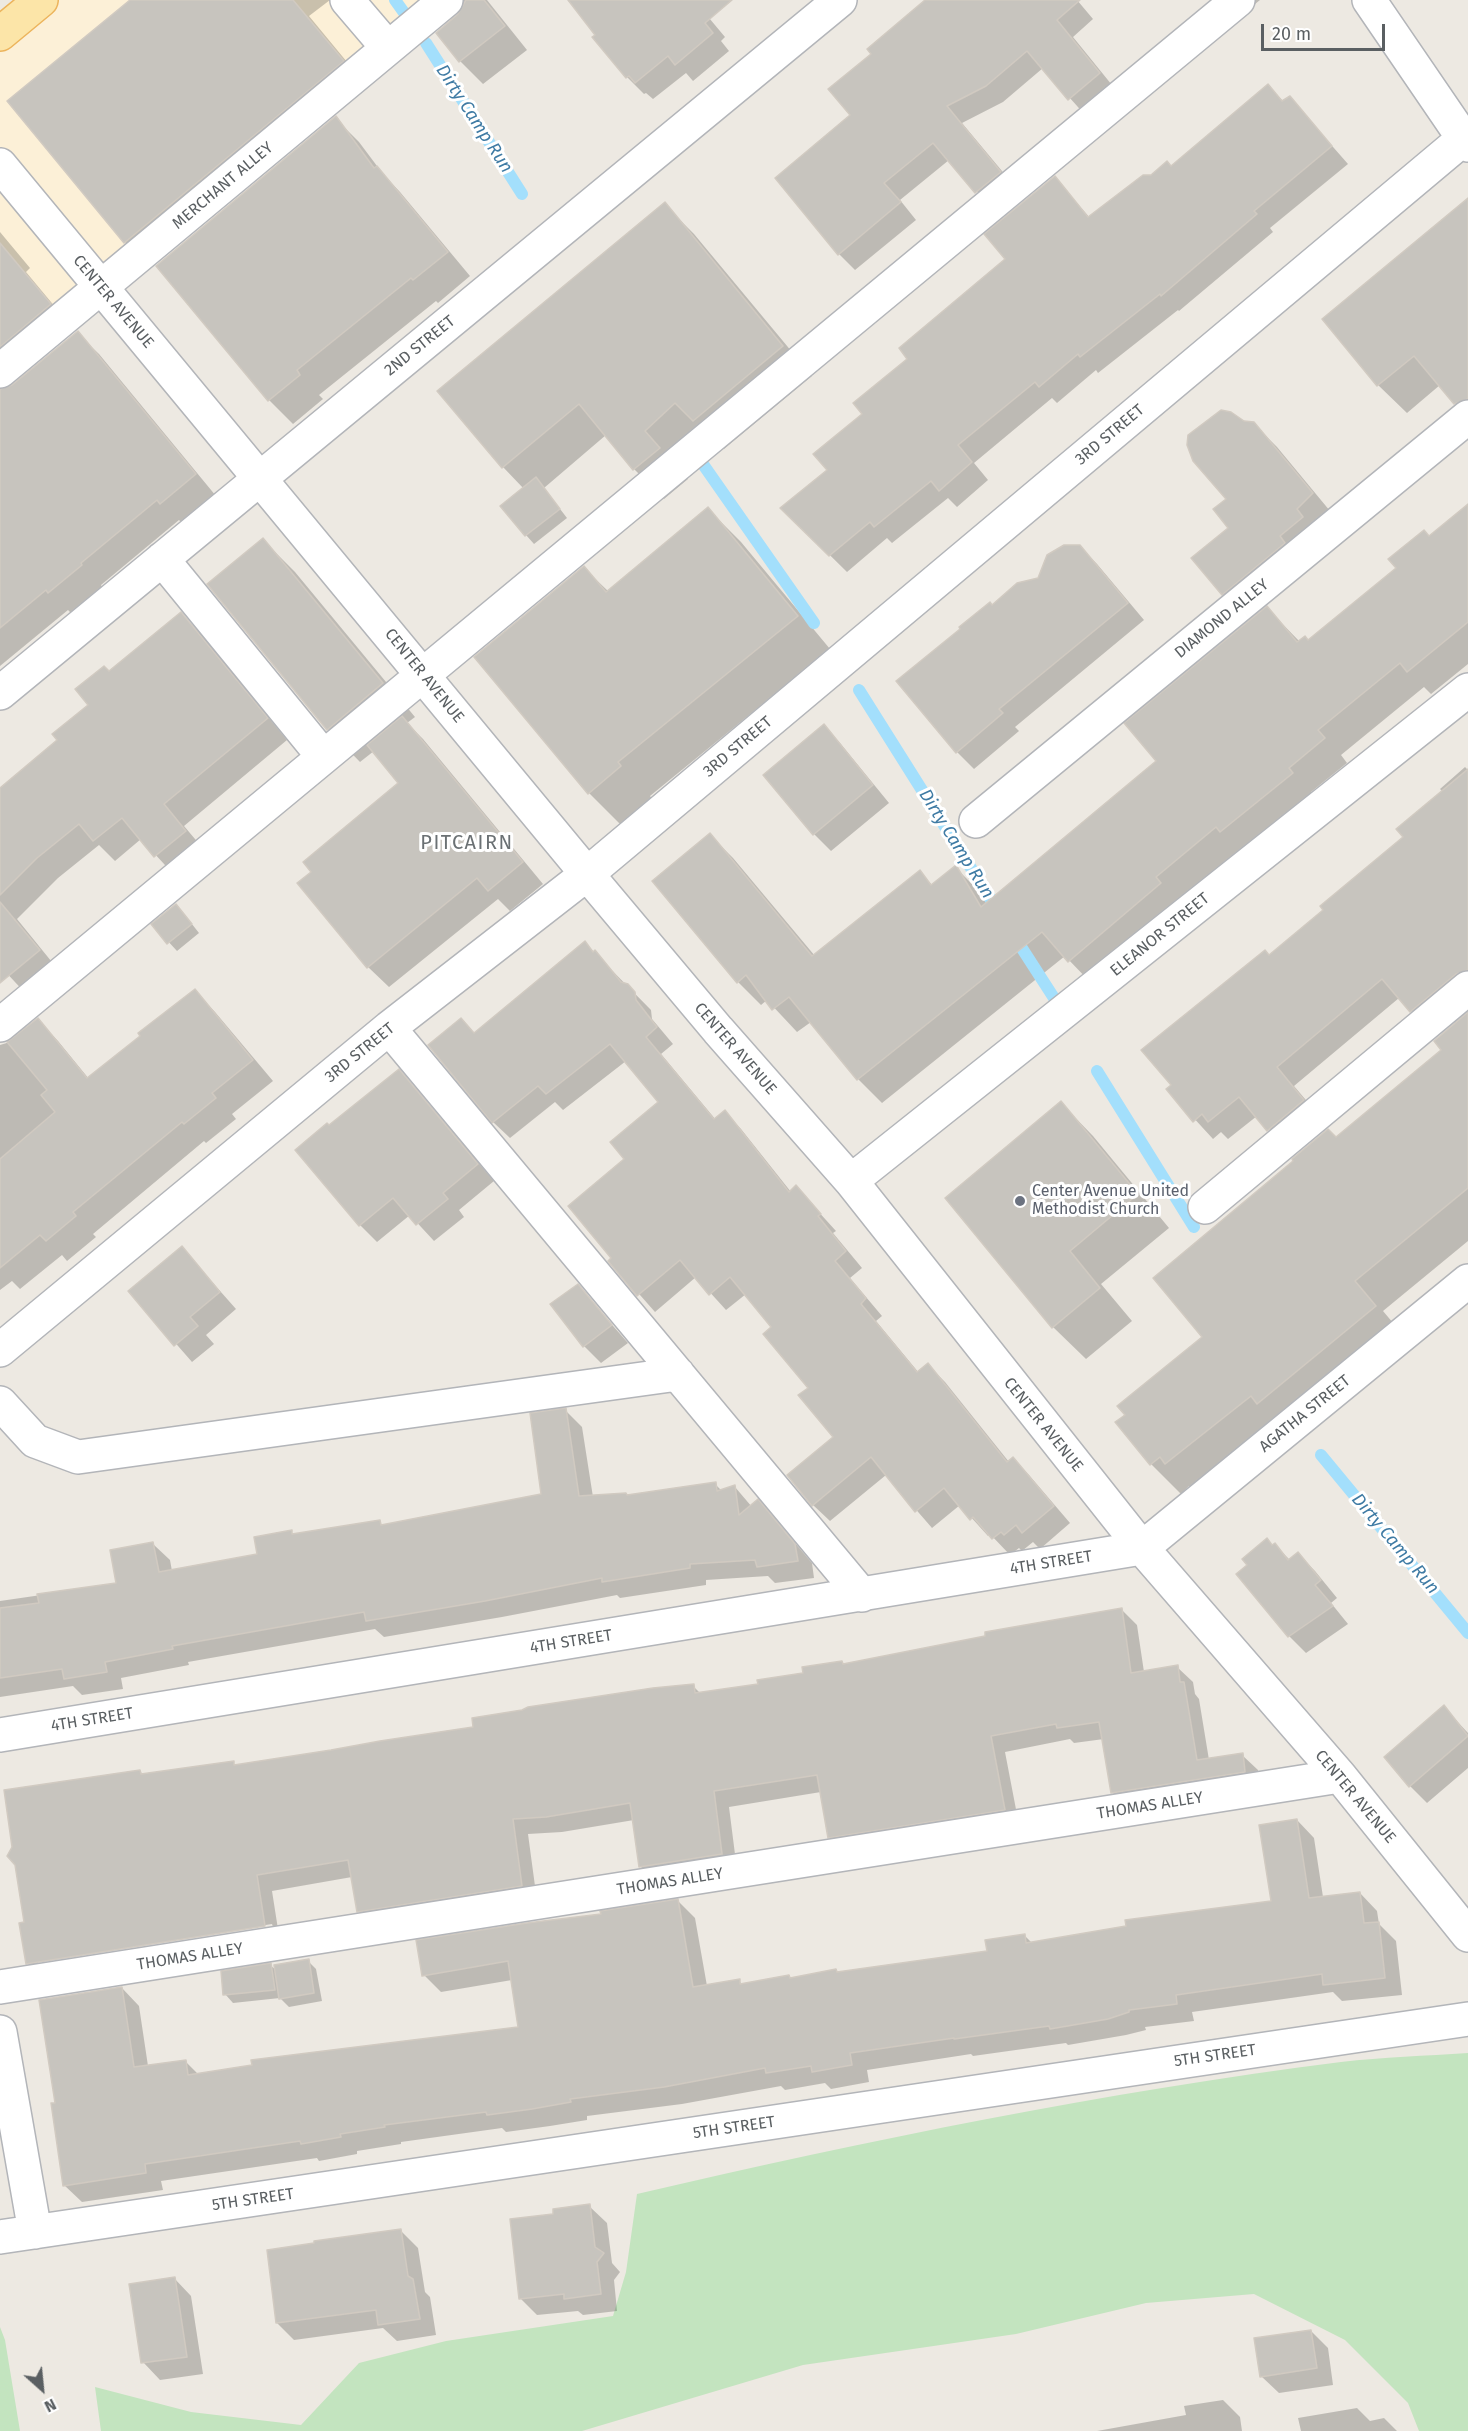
<!DOCTYPE html>
<html>
<head>
<meta charset="utf-8">
<style>
  body { margin:0 }
  #map { position:relative; width:1468px; height:2431px; overflow:hidden; background:#ede9e2; font-family:"Fira Sans",sans-serif }
  canvas { display:block }
  .north { position:absolute; left:12px; top:2359px; width:60px; height:60px; -webkit-text-stroke:4px #fff; paint-order:stroke; rotate:153deg; font-size:16px; font-weight:700; line-height:24px; text-align:center; color:#5a5f62 }
  .north::after { content:''; display:block; margin:auto; width:21px; height:27px; background:#5a5f62; clip-path:polygon(50% 0,100% 100%,50% 72%,0 100%) }
  .scale { position:absolute; left:1261px; top:24px; width:124px; height:27px; box-sizing:border-box; border:3px solid #5a5f62; border-top:0; padding-left:8px; font-size:18px; line-height:21px; white-space:nowrap; color:#5a5f62; -webkit-text-stroke:4px #fff; paint-order:stroke }
</style>
</head>
<body>
<div id="map">
<canvas width="1468" height="2431"></canvas>
<div class="north">N</div>
<div class="scale">20 m</div>
</div>
<script>
const context = document.querySelector('canvas').getContext('2d');
context.lineJoin = 'round';
function paint(path, color) {
  context.fillStyle = color;
  context.fill(path, 'evenodd');
}
function stroke(path, color, width, dash) {
  context.strokeStyle = color;
  context.lineWidth = width;
  context.lineCap = dash ? 'butt' : 'round';
  context.setLineDash(dash || []);
  context.stroke(path);
}
function write(font, color, halo, rows, align = 'center') {
  context.font = font + ' "Fira Sans",sans-serif';
  context.lineWidth = 6;
  context.setLineDash([]);
  context.textBaseline = 'middle';
  context.strokeStyle = halo;
  context.fillStyle = color;
  for (const [text, x, y, turn = 0] of rows) {
    context.save();
    context.translate(x, y);
    context.rotate((+turn || 0) * Math.PI / 180);
    context.textAlign = isNaN(turn) ? turn : align;
    if (halo) context.strokeText(text, 0, 0);
    context.fillText(text, 0, 0);
    context.restore();
  }
}
const commercial = new Path2D(`
  M41,0h405l-446,371v-337z`);
const green = new Path2D(`
  M1468,2053v378h-49l-11,-28 -63,-63 -91,-46 -108,9 -130,31 -213,31 -221,66h-481l-6,-44 96,25 110,13 58,-62 87,-22 167,-25 13,-44 11,-78c232,-54 467,-102 704,-132 42,-5 85,-6 127,-9z
  M0,2327l5,13 15,91h-20z`);
const shadow = new Path2D(`
  M133,0h197l-21,16 57,69 -217,181 -24,-24 -116,-141z
  M426,0h61l40,50 -44,34 -23,-23 -1,-46 7,-11 -21,15z
  M572,0h122l31,37 -4,4 8,10 -36,30 -7,-8 -33,26 -7,-6 -2,1 -17,-17z
  M928,0h149l16,19 -20,18 43,53 -30,26 -43,-48 -40,34 -41,21 55,66 -24,20 -44,-49 -49,40 16,20 -61,50 -16,-16 13,-139 21,-61z
  M1240,0h20l-11,9z
  M1268,86l16,16 6,-4 58,66 -78,64 3,4 -94,79 -1,-1 -80,63 -2,-3 -39,33 -5,-5 -78,65 14,17 -31,27 -9,-9 -56,45 -5,-5 -40,34 -65,-64 47,-38 35,-56 45,-55 98,-100 48,-81 35,40 61,-42 20,-8z
  M335,118l24,24 24,32 17,18 70,84 -32,27 -2,-2 -117,94 4,4 -30,25 -24,-24 -111,-134z
  M664,204l30,30 118,142 -88,73 -18,-17 -32,29 14,18 -24,20 -30,-30 -28,-34 -62,53 23,30 -33,26 -8,-9 -2,-46 -21,-22 -64,-76z
  M1468,222v195l-28,-32 -33,28 -29,-28z
  M0,232l30,36 -4,4 45,54 -68,61v4l9,-4 65,-54 22,21 117,142 -33,28 -4,-4 -78,65 1,2 -31,26 -3,-3 -68,56z
  M1244,422l9,1 24,24 58,70 -89,100 -23,-23 7,-66 -2,-29z
  M1468,506v158l-37,30 -7,-7 -83,68 6,8 -36,29 4,5 -70,57 -5,-4 -61,51 -86,84 -28,-29 -183,147 -24,-24 -47,-57 -14,10 -30,-32 -6,5 -23,-23 -28,-147 23,23 82,98 105,-84 13,14 22,-19 24,24 8,13 171,-143 109,-153 33,34 8,-1 90,-72 32,-31z
  M708,509l33,33 89,107 -180,147 3,4 -31,26 -33,-33 -5,-225 25,24z
  M263,540l32,32 120,145 -8,6 16,16 120,145 -33,27 -12,-12 -109,88 -21,-20 -55,-95 87,-89 -26,-32 -14,11 -32,-33z
  M1079,546l18,18 47,56 -129,107 4,4 -45,38 -17,-17 5,-123 30,-22 47,-28z
  M181,614l20,20 86,106 -103,86 22,26 -30,25 -35,-38 -26,22 -16,-16 -41,33 -41,41 43,53 -31,25 -29,-31v-176l59,-49 31,-36 19,-32z
  M823,726l17,17 49,60 -58,48 -17,-17z
  M1465,767l3,3v228l-39,32 -30,-32 -105,88 28,33 -35,29 -30,-32 -29,23 -7,-7 -8,7 -45,-49 102,-133 55,-47 80,-73 38,-45 -3,-3z
  M184,914l15,19 -22,18 -24,-26z
  M585,943l66,67 1,9 21,25 -12,10 55,66 9,-8 16,17 50,63 5,-5 40,44 -3,2 29,35 -12,10 32,38 -6,5 43,52 9,-8 17,17 64,80 4,-3 16,16 41,48 -30,26 -7,-7 -11,9 -3,-3 -9,7 -20,-21 -2,2 -28,-31 -28,23 -46,-53 -56,46 -17,-16 22,-68 -61,-110 -28,-33 -20,16 -30,-33 -41,35 -45,-51 3,-2 13,-100 34,-57 -34,-41 -63,49 -8,-8 -45,36 -17,-16 -18,-88z
  M195,991l20,21 58,69 -41,33 4,5 -30,24 -2,-2 -111,93 3,3 -29,24 -5,-6 -42,34 -8,-8 -12,9v-245l13,-4 25,-21 20,21 31,38z
  M1468,1033v208l-85,70 21,25 -209,156 -6,-6 -8,8 -30,-30 -34,-42 87,-84 132,-199z
  M398,1071l17,17 79,93 -35,29 5,7 -30,24 -24,-26 -33,27 -17,-17 -31,-98z
  M1061,1103l32,33 76,92 -68,56 31,37 -46,38 -33,-32z
  M182,1248l54,61 -30,26 8,9 -22,18 -62,-71z
  M578,1286l50,57 -27,20 -17,-17z
  M565,1410l17,17 11,70 35,-1 87,-12 7,7 13,-4 17,20 6,-5 16,16 38,45 2,15 -39,5 -7,-7 -62,4v5l-86,13 -3,-3 -115,22 -118,20 -9,-8 -187,33 1,3 -68,13 2,11 -41,6 -9,-9 -73,11v-96l117,-17 36,-40 17,16 2,11 87,-16 32,-23 4,3 84,-13 5,4 159,-30z
  M1275,1545l15,15 8,-6 17,17 22,27 -6,5 17,21 -42,29 -17,-17 -16,-90z
  M1122,1610l15,15 7,47 33,-5 16,15 2,12 4,5 10,61 33,-5 16,15 2,17 -132,21 -16,-16 -8,-53 -30,4 -4,-4 -65,13 14,73 -174,28 -16,-16 -8,-45 -92,15 8,63 -81,12 -15,-15 -7,-47 -72,12 -34,2 9,67 -163,25 -16,-15 -6,-34 -80,14 8,51 -237,37 -16,-16 -1,-40 114,-152 4,5 89,-13 4,3 238,-38 218,-42 8,8 59,-9 82,-22 2,2zM272,1924l1,3 -235,37v-3z
  M1444,1707l24,26v35l-41,35 -17,-17z
  M1297,1820l17,18 9,59 37,-4 17,18 2,13 17,17 6,54 -60,6 -9,-9 -141,20 2,9 -49,6 1,3 -20,5 -58,10 -2,-2 -93,13 -2,-2 -104,16 2,12 -38,7 -6,-6 -40,7 -4,-4 -99,18 -95,12v4l-37,6 -44,6 -4,-4 -101,14v2l-44,7v3l-38,7 -2,-3 -156,23 2,9 -81,12 -18,-17 -8,-81 66,-116 17,18 9,60 37,-5 14,14 320,-47 -7,-48 -71,12 -17,-17 178,-59 76,-15 17,17 12,68 32,-5 4,4 46,-9 3,3 197,-27 35,-17 8,8 241,-41z
  M308,1961l8,8 6,32 -33,6 -9,-9 -47,5 -8,-9 45,-29 6,5z
  M589,2206l18,17 5,40 8,9 -6,8 3,31 -34,4 -5,-4 -41,4 -17,-17 35,-83z
  M401,2231l17,17 7,44 5,5 6,38 -39,6 -14,-13 -89,12 -17,-17z
  M174,2278l17,18 12,78 -43,6 -17,-18z
  M1311,2331l17,17 5,37 -54,8 -18,-17z
  M1223,2400l17,17 2,14h-145l89,-16 -2,-9z
  M1357,2408l13,13 14,-3 13,13h-96l-3,-13z`);
const stream = new Path2D(`
  M395,0l10,14
  M426,43l96,151
  M700,460l114,163
  M859,690l139,221
  M1014,936l40,62
  M1097,1071l97,156
  M1321,1455l147,178`);
const building = new Path2D(`
  M130,0h163l51,61 -220,182 -117,-142z
  M466,0h18l21,26 -46,36 -23,-29 22,-19z
  M568,0h164l-27,23 8,10 -38,32 -7,-9 -33,27 -6,-7 -3,2 -34,-41 3,-2z
  M925,0h155l-23,20 43,53 -32,27 -41,-49 -41,35 -39,20 54,66 -26,21 -42,-50 -49,40 17,19 -63,53 -63,-77 75,-63 -22,-26 43,-35 -4,-5z
  M1268,84l14,17 8,-5 42,50 -78,65 3,3 -96,82 -1,-2 -80,63 -2,-3 -39,33 -4,-5 -77,63 14,17 -33,29 -8,-10 -57,46 -4,-5 -41,34 -49,-48 47,-38 -14,-16 49,-40 -9,-11 54,-44 -8,-11 106,-89 -21,-25 71,-58 33,41 55,-42h8l16,-14 4,5z
  M336,116l38,52 3,-2 71,86 -35,28 -2,-2 -114,92 3,5 -32,26 -112,-135z
  M1468,198v201l-14,5 -40,-48 -37,30 -55,-67z
  M665,202l118,144 -90,75 -18,-18 -30,28 15,17 -27,22 -54,-66 -77,64 -65,-77z
  M0,243l51,61 -51,43z
  M78,331l118,143 -36,30 -3,-4 -76,63 1,2 -34,28 -2,-3 -46,38v-239l12,-4z
  M1221,410l10,2 13,9 10,1 59,71 -16,16 6,8 -23,19 5,7 -63,52 -31,-37 37,-30 -15,-19 13,-10 -33,-38 -6,-16 1,-10z
  M536,477l24,32 -35,27 -25,-30z
  M1468,504v118l-61,50 -7,-9 -82,67 7,8 -36,30 4,5 -73,59 -4,-5 -60,50 5,6 -93,79 -26,-30 -185,148 -68,-83 -17,13 -26,-35 -9,8 -85,-102 58,-48 102,123 108,-86 11,15 25,-20 25,42 175,-146 -32,-38 143,-117 30,36 8,-6 3,4 88,-72 -8,-9 36,-29 5,6z
  M708,507l90,109 -180,146 3,4 -33,28 -114,-137 110,-91 22,26z
  M263,538l120,145 -56,47 -120,-146z
  M1064,545h16l48,58 -129,106 4,4 -47,40 -60,-72 64,-52 -1,-2 31,-25 2,3 25,-22 21,-5 9,-23z
  M181,612l87,106 -104,86 22,27 -32,26 -32,-39 -29,23 -14,-17 -42,34 -37,37v-107l57,-48 -5,-6 36,-29 -13,-16 29,-23 5,5z
  M402,716l121,146 -35,29 -11,-13 -110,90 -70,-85 14,-11 -8,-10 95,-79 -31,-38z
  M824,724l49,61 -60,50 -50,-60z
  M1468,769v201l-12,4 -46,38 -28,-33 -105,88 27,33 -37,31 -28,-34 -31,25 -6,-8 -9,8 -27,-33 5,-4 -30,-35 124,-100 4,5 54,-45 -3,-4 83,-69 -7,-8z
  M0,902l40,48 -40,33z
  M176,904l16,20 -25,20 -16,-20z
  M585,941l8,11 2,-2 26,32 7,2 7,8 1,8 21,27 -11,10 68,82 11,-9 64,82 7,-7 25,29 -3,2 28,35 -11,10 31,37 -5,6 56,68 11,-9 79,99 6,-5 41,49 -32,27 -6,-8 -12,10 -3,-3 -9,7 -19,-22 -3,3 -26,-32 -29,24 -44,-55 -59,49 -25,-31 46,-38 -35,-42 10,-7 -45,-54 8,-7 -41,-50 -21,18 -29,-35 -43,36 -29,-35 3,-3 -43,-52 56,-47 -14,-17 48,-40 -48,-58 -64,50 -8,-8 -46,37 -64,-78 33,-27 13,15z
  M195,989l58,71 -41,33 4,5 -32,26 -2,-2 -109,90 3,4 -30,25 -6,-6 -40,33v-109l55,-47 -14,-17 6,-5 -40,-48 31,-24 49,60 53,-42 -2,-3z
  M1468,1012v176l-113,93 21,25 -119,98 -6,-8 -86,68 -5,-7 -10,8 -35,-43 10,-7 -8,-9 85,-69 -49,-59 140,-117 -1,-2 36,-30 8,8 105,-87 -7,-9z
  M399,1069l79,95 -35,29 5,6 -32,26 -23,-27 -34,28 -64,-76 32,-27 2,2z
  M1061,1101l77,93 -68,57 30,37 -48,40 -107,-130z
  M182,1246l38,46 -30,25 8,9 -24,20 -46,-55z
  M578,1284l34,41 -29,22 -33,-43z
  M566,1408l13,88 47,-3 1,2 89,-13 1,9 18,-6 4,30 19,-16 37,45 3,17 -41,6 -2,-7 -65,4v4l-88,14v-4l-117,23 -119,20 -2,-9 -192,34 1,3 -68,13 2,10 -43,7 -2,-10 -62,9v-70l39,-5 -2,-9 79,-11 -6,-33 43,-8 6,30 98,-18 -3,-17 38,-7v4l88,-14 1,5 160,-31 -11,-81z
  M1267,1538l5,7 3,-2 13,17 10,-8 23,28 -6,5 18,21 -45,31 -52,-63 11,-9 -5,-6z
  M1122,1608l9,65 47,-8 2,17h4l13,78 46,-7 2,19 -134,21 -12,-71 -42,6 -1,-4 -65,12 14,74 -177,28 -11,-63 -103,16 8,63 -83,13 -9,-64 -84,14 -33,2 9,67 -165,26 -9,-52 -91,15 8,51 -239,38 -7,-41 5,-1 -9,-57 -8,-9 5,-9 -8,-57 136,-20 1,4 93,-13v4l97,-15 49,-9 93,-14 -1,-9 50,-8 6,-3 125,-19 41,-4 1,9 63,-9 -1,-4 46,-7 -1,-6 40,-6 1,3 142,-28v-4z
  M1444,1705l24,31 -59,51 -25,-30z
  M1297,1819l12,79 51,-6 4,31 15,-1 6,56 -62,7 -1,-11 -146,21 1,9 -48,6v2l-21,7 -58,10 -1,-3 -95,13v-1l-104,15 2,12 -40,7 -1,-6 -45,7 -1,-5 -101,19 -94,12 1,3 -39,7 -45,6 -1,-3 -102,13 1,2 -45,7 1,3 -40,7 -1,-3 -155,23 1,9 -83,13 -12,-83h4l-16,-103 83,-13 12,80 52,-7 2,15 64,-10 -1,-5 267,-33 -10,-66 -86,15 -6,-36 111,-17 74,-9 -1,-3 78,-12 15,88 47,-8v5l49,-9 1,3 46,-9 1,3 150,-21 -2,-11 40,-6 1,9 100,-17 -1,-6 146,-19 -12,-76z
  M309,1959l5,34 -35,6 -5,-34z
  M271,1963l4,27 -52,5 -2,-24z
  M590,2204l5,43 9,6 -7,9 4,32 -37,5v-5l-45,5 -9,-80 43,-5v-5z
  M401,2229l7,47 5,3 7,40 -42,6 -2,-15 -100,13 -9,-73 47,-7v-2z
  M175,2277l12,80 -46,6 -12,-79z
  M1311,2330l6,38 -57,9 -6,-39z`);
const minor = new Path2D(`
  M347,0l41,48
  M1369,0l99,145
  M0,165l587,709 131,156 133,151 291,367 198,228 128,159
  M0,371l446,-371
  M162,559l161,197
  M0,693l840,-693
  M976,821l492,-404
  M0,1025l1238,-1025
  M389,1028l473,567
  M851,1181l617,-491
  M1205,1207l263,-219
  M0,1350l389,-322 198,-154 881,-739
  M0,1403l35,38 43,16 600,-83
  M0,1735l1142,-187 326,-267
  M0,1987l1340,-211
  M0,2032l35,200
  M0,2237l1468,-218`);
const major = new Path2D(`
  M0,34l41,-34`);
const markers = [
  [1020,1201,6,"#6b7280"]
];
const streetNames = [
  ["MERCHANT ALLEY",223,186,-40],
  ["CENTER AVENUE",113,302,50],
  ["2ND STREET",420,346,-39],
  ["3RD STREET",1110,435,-40],
  ["DIAMOND ALLEY",1222,619,-39],
  ["CENTER AVENUE",424,676,51],
  ["3RD STREET",738,747,-40],
  ["ELEANOR STREET",1160,935,-39],
  ["CENTER AVENUE",735,1049,49],
  ["3RD STREET",360,1053,-39],
  ["AGATHA STREET",1305,1414,-39],
  ["CENTER AVENUE",1043,1425,51],
  ["4TH STREET",1051,1563,-9],
  ["4TH STREET",571,1642,-9],
  ["4TH STREET",92,1720,-9],
  ["CENTER AVENUE",1355,1797,50],
  ["THOMAS ALLEY",1150,1806,-9],
  ["THOMAS ALLEY",670,1882,-9],
  ["THOMAS ALLEY",190,1957,-9],
  ["5TH STREET",1215,2056,-8],
  ["5TH STREET",734,2128,-8],
  ["5TH STREET",253,2200,-8]
];
const worshipNames = [
  ["Center Avenue United",1032,1192],
  ["Methodist Church",1032,1210]
];
const waterNames = [
  ["Dirty Camp Run",474,119,57],
  ["Dirty Camp Run",956,844,58],
  ["Dirty Camp Run",1395,1544,50]
];
const quarterNames = [
  ["PITCAIRN",467,843]
];
paint(commercial, '#fcf0d7');
paint(green, '#c3e4bf');
paint(shadow, '#0003');
stroke(stream, '#a3dffc', 12);
paint(building, '#c7c4be');
stroke(building, '#d1cac1', 1.5);
stroke(minor, '#b3b5b9', 36);
stroke(major, '#ecb45c', 36);
stroke(minor, '#fff', 33);
stroke(major, '#fce5a8', 33);
for (const [x, y, r, color] of markers) {
  const dot = new Path2D();
  dot.arc(x, y, r, 0, 2 * Math.PI);
  context.fillStyle = color;
  context.fill(dot);
  stroke(dot, '#fff', 2);
}
write('16px', '#5a5f62', '#fff', streetNames);
write('16px', '#5b616d', '#fff', worshipNames, 'left');
write('italic 18px', '#3f7ba4', '#fff', waterNames);
context.letterSpacing = '1.5px';
write('20px', '#6b7174', '#fff', quarterNames);
context.letterSpacing = '0px';
</script>
</body>
</html>
